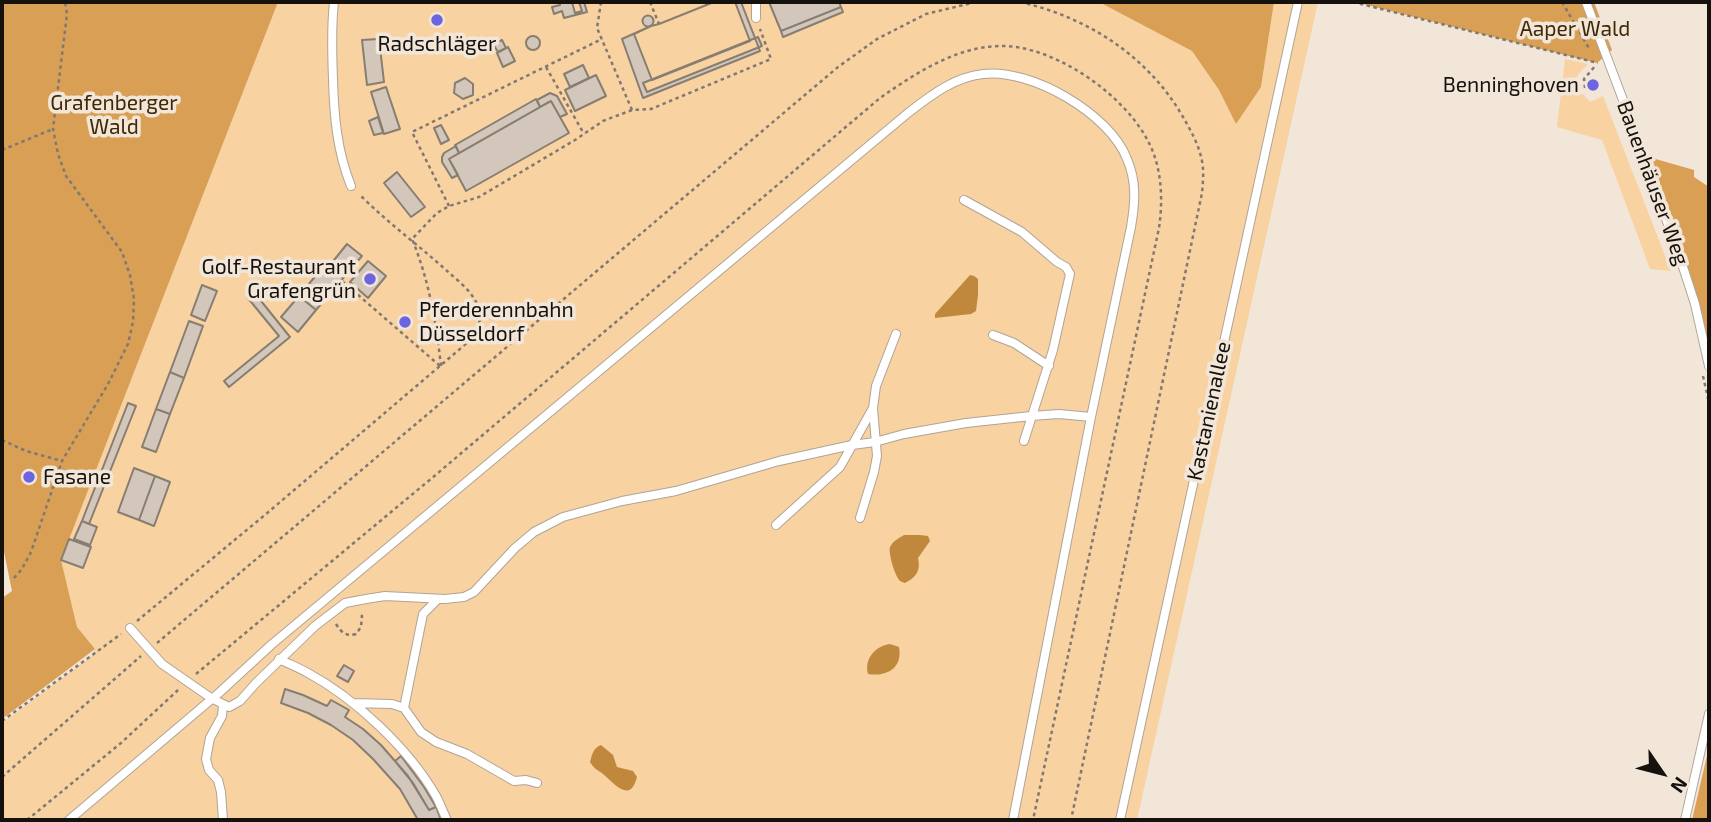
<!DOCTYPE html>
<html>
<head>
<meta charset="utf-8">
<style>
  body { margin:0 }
  #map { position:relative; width:1711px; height:822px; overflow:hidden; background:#f2e6d9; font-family:"Exo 2",sans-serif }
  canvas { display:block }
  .frame { position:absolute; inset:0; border:4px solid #15110d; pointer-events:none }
  .north { position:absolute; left:1627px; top:738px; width:70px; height:70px; -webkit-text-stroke:5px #f2e6d9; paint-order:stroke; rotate:125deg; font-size:19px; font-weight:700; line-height:28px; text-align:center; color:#15110d }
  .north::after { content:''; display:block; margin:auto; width:24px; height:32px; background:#15110d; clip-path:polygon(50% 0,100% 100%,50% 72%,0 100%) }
</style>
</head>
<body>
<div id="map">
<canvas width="1711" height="822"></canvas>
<div class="frame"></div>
<div class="north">N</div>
</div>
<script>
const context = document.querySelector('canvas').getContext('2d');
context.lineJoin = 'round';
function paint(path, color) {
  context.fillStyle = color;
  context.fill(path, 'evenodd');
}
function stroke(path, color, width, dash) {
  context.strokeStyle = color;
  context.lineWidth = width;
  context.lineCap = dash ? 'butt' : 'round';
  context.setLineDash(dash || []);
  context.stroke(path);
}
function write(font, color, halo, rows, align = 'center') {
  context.font = font + ' "Exo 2",sans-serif';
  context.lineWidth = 7;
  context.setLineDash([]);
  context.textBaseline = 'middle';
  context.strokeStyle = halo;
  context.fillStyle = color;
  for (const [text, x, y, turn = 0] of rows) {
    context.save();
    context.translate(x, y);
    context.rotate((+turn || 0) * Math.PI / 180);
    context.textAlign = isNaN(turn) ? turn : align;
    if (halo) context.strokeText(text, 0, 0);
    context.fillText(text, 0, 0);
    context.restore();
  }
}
const green = new Path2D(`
  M278,2h821l93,49 27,39 17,33 25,-36 13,-85h44l-181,818h-1135v-97l91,-68 2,-6 -18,-22 -16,-67z
  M1565,59l23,5c-11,12 -16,14 -10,30h5l7,8 13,-6 68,175 -21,-2 -48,-129 -45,-13z`);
const forest = new Path2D(`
  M2,2h276l-217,558 16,67 18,22 -93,70v-121l10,-7 -10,-49z
  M1099,2h175l-13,85 -25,37 -17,-34 -27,-39z
  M1355,2h239l18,48 -15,13z
  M1652,158l42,12v7l15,10v167l-12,-50z
  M1709,747v73h-17z`);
const water = new Path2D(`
  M970,275l4,1 4,3v16l-2,16 -5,3 -36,4v-4z
  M904,535h16l8,1 2,5 -12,17c3,13 -2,19 -13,25 -2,-1 -4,-1 -5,-2 -5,-5 -12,-28 -10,-34 3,-6 9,-9 14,-12z
  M890,644l9,3c4,21 -12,30 -31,27 -4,-15 7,-28 22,-30z
  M601,745l12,10 4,12 16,4 4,6c-7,27 -22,7 -34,-3 -5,-4 -9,-5 -13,-12 2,-7 3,-14 11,-17z`);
const building = new Path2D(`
  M560,2h24l3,10 -23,6 -2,-7 -8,3 -2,-7 8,-2z
  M572,2h7l3,9 -7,2z
  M714,2h21l15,39 -98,39 -18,-46 17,-8 8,-2z
  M714,2h27l19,49 -117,47 -21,-59 29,-13 8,-2z
  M769,2h70l2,5 -60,24z
  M841,7l2,5 -60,25 -2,-6z
  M642.5 21a5.5 5.5 0 1 1 11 0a5.5 5.5 0 1 1-11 0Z
  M526 43a7 7 0 1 1 14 0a7 7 0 1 1-14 0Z
  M758,37l4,9 -115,46 -4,-9z
  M379,39l5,43 -17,3 -5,-45z
  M502,40l4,8 -8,4 -5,-8z
  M508,47l7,14 -12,6 -6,-14z
  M583,65l6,13 -19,9 -6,-13z
  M596,75l10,21 -31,15 -10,-21z
  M465,78l8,6v11l-10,4 -9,-6 1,-10z
  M386,87l14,42 -16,5 -13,-42z
  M550,93l7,3 10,18 -7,3 -9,-16 -11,6 -3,-7z
  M536,99l4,8 -81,46 -4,-8z
  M551,101l18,32 -103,58 -17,-32z
  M378,117l5,16 -9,2 -5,-14z
  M441,125l8,15 -8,4 -7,-16z
  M456,146l3,7 -10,6 9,16 -6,3 -10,-16v-5l2,-4z
  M397,172l28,35 -14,10 -27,-34z
  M347,244l15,12 -46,54 -17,-14 28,-34 3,3z
  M368,261l18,15 -18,22 -18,-16z
  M202,285l15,6 -12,30 -14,-6z
  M253,291l37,46 -61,50 -5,-6 55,-45 -32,-39z
  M299,296l17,14 -18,22 -17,-15z
  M189,321l14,5 -19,52 -14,-6z
  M170,372l14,6 -14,36 -14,-5z
  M128,403l8,3 -47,118 -7,-3z
  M156,409l14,5 -14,38 -14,-5z
  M134,468l21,8 -16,44 -21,-8z
  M155,476l15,6 -16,44 -15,-6z
  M82,521l15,6 -7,18 -16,-6z
  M69,539l22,8 -8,21 -22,-8z
  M344,665l10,6 -6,11 -11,-6z
  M285,689l18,6 24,11 4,-6 18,10 -4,7 18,12 18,16 27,31 21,34 7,-3 5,13h-23l-18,-31 -27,-30 -20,-19 -22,-15 -23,-12 -27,-10z
  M401,756l23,31 12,20 -7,3 -16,-27 -18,-22z`);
const path = new Path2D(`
  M601,2l-4,26 35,82
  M650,2l9,22
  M706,2l1,3
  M1020,2c67,15 128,54 163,115 8,14 16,28 19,44 2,10 1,22 0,32l-131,627
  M1353,2l245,61
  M1562,2l28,48
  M546,67l38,67
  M1585,88l-1,-9 12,-14
  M2,150l51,-21
  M449,206l-37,-74 190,-93
  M342,281l98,85
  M441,366c-5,-44 -12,-86 -29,-127l25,-26 12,-7 30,-9 96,-57 28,-19 29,-11 19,-1 120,-50 -11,-30
  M1703,376l6,27
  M2,440l24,11 36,10
  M14,578l8,-9 9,-17 31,-91 46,-77 20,-40 5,-22 1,-23 -4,-24 -8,-23 -56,-76 -8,-22 -5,-25 14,-115 -2,-12
  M137,621l129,-107 208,-177c5,-10 8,-21 4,-31 -6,-15 -21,-26 -32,-36 -29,-26 -59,-48 -86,-75
  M336,624c5,8 10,13 20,10l5,-7 1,-11 -3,-3
  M157,643l681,-576 39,-28 49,-25 50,-12
  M196,674l236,-196 448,-380c36,-25 75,-51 120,-52 55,-1 127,50 150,99 12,25 13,56 9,83l-126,592
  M2,721l119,-87
  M2,777l139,-121
  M27,820l94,-77 57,-53`);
const lane = new Path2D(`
  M334,2c-3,26 -2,51 -1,77 1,37 4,72 18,107
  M756,2v16
  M1586,2l54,143 44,125 11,34 14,62
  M964,200l58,32 35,30 9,5 4,7 -17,76 -29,91
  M993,335l21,8 35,23
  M873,408l3,-22 20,-52
  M776,525l64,-58 33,-59 4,48 -3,16 -14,46
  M130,628l32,36 49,34 18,9 11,-6 16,-18 59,-57 30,-23 21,-4 19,-3 60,3 19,-2 10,-5 41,-44 19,-16 29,-15 59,-16 54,-10 103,-30 73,-16 23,-3 29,-8 62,-11 65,-7 28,-2 32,3
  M279,659c10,5 20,9 29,14 48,26 101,76 128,123 4,7 7,16 11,24
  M353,703l39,1 12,4 17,24 15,10 31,12 47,27 12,-1 11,3
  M223,705l-1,11 -12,22 -4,21 3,11 9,10 3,12 2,28
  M404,708l19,-94 15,-15
  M69,820l151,-128 51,-47 637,-532c22,-17 46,-36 75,-39 48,-6 127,40 144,85 10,23 8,44 4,68l-40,190 -78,403
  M1120,820l178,-818
  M1685,820l24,-106`);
const markers = [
  [437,20,7,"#6d65df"],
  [1593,85,7,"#6d65df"],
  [370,279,7,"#6d65df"],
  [405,322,7,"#6d65df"],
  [29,477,7,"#6d65df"]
];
const parkNames = [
  ["Aaper Wald",1575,29],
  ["Grafenberger",114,103],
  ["Wald",114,127]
];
const poiNames = [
  ["Radschläger",437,44,"center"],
  ["Benninghoven",1579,85],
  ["Golf-Restaurant",356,267],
  ["Grafengrün",356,291],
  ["Pferderennbahn",419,310,"left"],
  ["Düsseldorf",419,334,"left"],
  ["Fasane",43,477,"left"]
];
const streetNames = [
  ["Bauenhäuser Weg",1653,183,70],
  ["Kastanienallee",1209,411,-78]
];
paint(green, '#f9d2a2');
paint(forest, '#d89f55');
paint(water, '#c0883c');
paint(building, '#d2c7ba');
stroke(building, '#877d71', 2);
stroke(lane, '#afa498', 10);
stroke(path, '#817971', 2.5, [3.5, 3.5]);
stroke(lane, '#fff', 8);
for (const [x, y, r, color] of markers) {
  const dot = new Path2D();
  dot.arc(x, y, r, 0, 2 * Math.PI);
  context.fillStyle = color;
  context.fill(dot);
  stroke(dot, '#f2e6d9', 2.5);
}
write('21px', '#3f2806', '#f2e6d9', parkNames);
write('21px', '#15110d', '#f2e6d9', poiNames, 'right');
write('21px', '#15110d', '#f2e6d9', streetNames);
</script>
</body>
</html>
